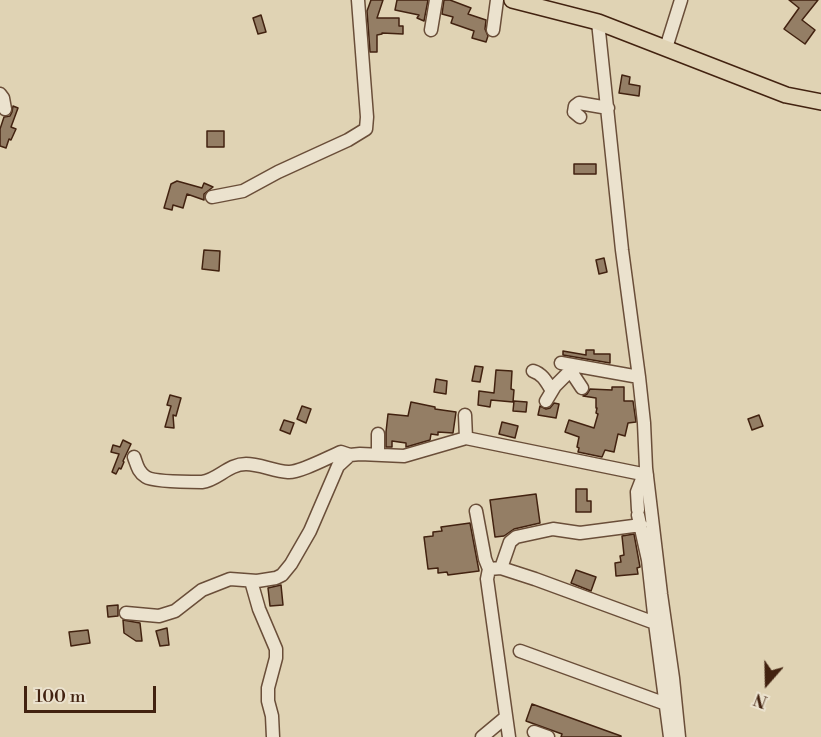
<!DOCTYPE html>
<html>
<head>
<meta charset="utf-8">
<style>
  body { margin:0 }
  #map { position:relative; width:821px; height:737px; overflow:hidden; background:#e0d3b4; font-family:"Libre Bodoni",serif }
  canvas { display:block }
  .north { position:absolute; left:737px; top:653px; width:60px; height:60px; -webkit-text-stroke:4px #ebe2ce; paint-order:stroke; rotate:200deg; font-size:16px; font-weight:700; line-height:24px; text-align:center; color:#422210 }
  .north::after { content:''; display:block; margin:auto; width:21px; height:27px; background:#422210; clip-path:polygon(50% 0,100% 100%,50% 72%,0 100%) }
  .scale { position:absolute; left:24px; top:686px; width:132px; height:27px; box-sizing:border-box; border:3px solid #422210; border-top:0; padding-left:8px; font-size:18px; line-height:21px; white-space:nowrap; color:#422210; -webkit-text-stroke:4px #ebe2ce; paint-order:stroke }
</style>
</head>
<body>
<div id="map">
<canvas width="821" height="737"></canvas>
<div class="north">N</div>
<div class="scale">100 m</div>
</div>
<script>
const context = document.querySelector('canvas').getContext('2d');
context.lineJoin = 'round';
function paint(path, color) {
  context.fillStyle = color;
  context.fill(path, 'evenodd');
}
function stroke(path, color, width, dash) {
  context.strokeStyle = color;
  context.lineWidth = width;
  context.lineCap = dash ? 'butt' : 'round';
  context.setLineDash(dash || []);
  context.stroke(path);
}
const building = new Path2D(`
  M371,0h12l-6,18h22v8h4v8l-21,-1v1l-5,1v17h-7l-3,-41z
  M397,0h31l-4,21 -7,-3 2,-3 -24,-5z
  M444,0h6l21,8 -3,6 18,6 -1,9 3,7 -2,6 -14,-4 2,-7 -23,-8 2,-6 -11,-3z
  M789,0h29l-16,20 13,10 -10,14 -21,-15 15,-21z
  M261,15l5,17 -8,2 -5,-16z
  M622,75l8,2 -1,7 11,2 -1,10 -20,-3z
  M13,106l5,2 -7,19 5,2 -5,11 -2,-1 -3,9 -6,-2v-17l4,-12 6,-1 2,-4z
  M207,131h17v16h-17z
  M574,164h22v10h-22z
  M177,181l25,7 2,-5 9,4 -9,7v6l-17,-6 -4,14 -10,-3 -1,5 -8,-2 7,-24z
  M204,250l16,1 -1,20 -17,-2z
  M604,258l3,14 -8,2 -3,-14z
  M586,350h8v4h16v9l-47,-8v-4l23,4z
  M475,366l8,1 -3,15 -8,-1z
  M496,370l16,1 -1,18 3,1 -1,12 -22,-2 -1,7 -12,-2 1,-14 15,2z
  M436,379l11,2 -1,13 -12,-2z
  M612,387h12v14h9l3,21 -8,1 -3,13 -7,-2 -4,18 -9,-2 -3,7 -24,-5 1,-4 -2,-1 2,-10 -14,-5 4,-12 25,8 4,-14 -2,-1 1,-5h-1v-10l-13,-2 4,-2 3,-5 22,1z
  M170,395l11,3 -5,18 -3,-1 1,13 -9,-1 6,-21 -4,-1z
  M514,401l13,1 -1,10 -13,-1z
  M411,402l24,5v2l21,3 -3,21 -15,-1v3l-7,-1 -1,6 -24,7v-4l-14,-2v6h-6v-15l2,-18 20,2z
  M554,403l5,1 -3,14 -18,-3 2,-9 6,3 4,-1z
  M302,406l9,3 -5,14 -9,-4z
  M759,415l4,11 -11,4 -4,-11z
  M284,420l10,3 -4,11 -10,-4z
  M502,422l16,4 -3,12 -16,-4z
  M123,440l8,4 -8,17 1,1 -3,7 -2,-1 -3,6 -4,-2 7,-18 -8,-2 2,-7 7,2z
  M576,489h11v12h4v11h-15z
  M536,494l4,29 -26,6 -10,7 -9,1 -5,-37z
  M470,523l9,48 -31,4 -1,-3 -9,1v-5l-10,1 -4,-32 9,-1v-4l9,-1 -1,-4z
  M634,534l6,33 -3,1 1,6 -22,2 -1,-13 6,-1 -1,-6 4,-1 -2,-19z
  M576,570l20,7 -5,14 -20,-8z
  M281,585l2,20 -13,1 -2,-18z
  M118,605v11l-10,1 -1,-11z
  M123,620l17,3 2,18h-6l-12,-8z
  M167,628l2,17 -9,1 -4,-15z
  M88,630l2,13 -19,3 -2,-14z
  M532,704l89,32v1h-60l1,-3 -36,-13z`);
const minor = new Path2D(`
  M598,22l24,228 17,127 5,46 2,45 15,126 12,84 6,59
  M431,30l5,-30
  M493,30l4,-30
  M666,48l15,-48
  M0,94l3,4 2,11
  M580,117l-6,-5 1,-6 4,-3 29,5
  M212,197l31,-6 35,-19 70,-32 18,-11 1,-12 -9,-117
  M561,363l78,14
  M570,370l12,18
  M533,371c10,3 14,12 19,20
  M546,401l9,-15 20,-20
  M465,415l1,23
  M378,454v-20
  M134,457c3,8 4,15 12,20 8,5 45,5 56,5 16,-2 26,-18 44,-18 13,0 28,7 42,8 11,1 41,-15 53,-20l9,3
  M638,510l-1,-18 7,-18
  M476,511l9,48 4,10
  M501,568l9,-26 6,-5 37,-8 27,4 61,-8
  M251,581l8,28 17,40v9l-8,30v13l4,15 1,21
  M126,613l33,3 16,-5 27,-21 28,-11 27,2 19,-3 6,-3 9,-11 19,-33 28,-65 12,-11 10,-1 44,2 62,-18 181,37
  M655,623l15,114
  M520,651l146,53
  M534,732l14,5
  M482,737l24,-20
  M509,737l-22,-158 2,-10 12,-1 34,11 120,44 -7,-63 -10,-45`);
const major = new Path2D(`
  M512,0l86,22 188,73 35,7`);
paint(building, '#947e65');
stroke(building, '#422210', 1.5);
stroke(minor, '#6a4e39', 15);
stroke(major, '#422210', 18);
stroke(minor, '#ebe2ce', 12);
stroke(major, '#e0d3b4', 15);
</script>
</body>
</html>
